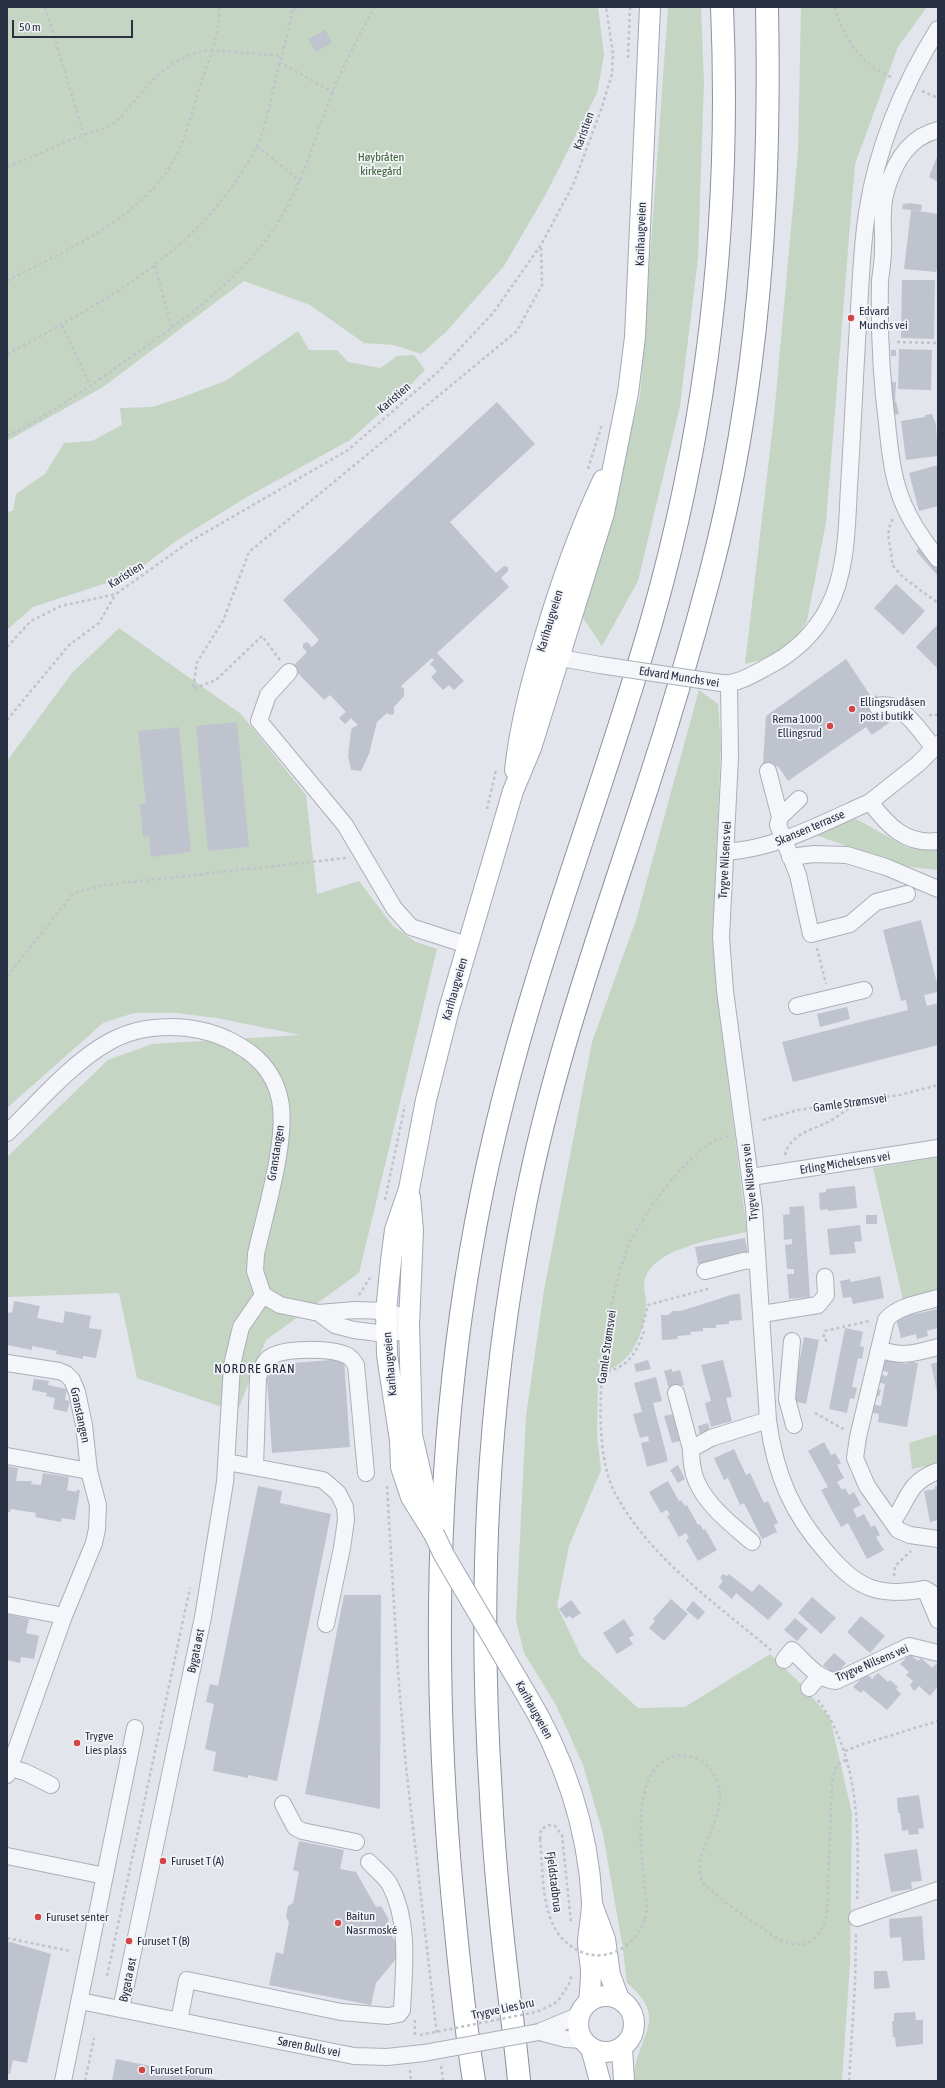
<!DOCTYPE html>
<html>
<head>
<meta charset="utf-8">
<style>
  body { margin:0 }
  #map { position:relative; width:945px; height:2088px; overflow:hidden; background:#e2e5eb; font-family:"Asap Condensed",sans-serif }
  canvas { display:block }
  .frame { position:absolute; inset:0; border:8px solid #2a3044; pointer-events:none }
  .scale { position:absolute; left:12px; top:20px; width:121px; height:18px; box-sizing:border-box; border:2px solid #2a3044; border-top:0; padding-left:5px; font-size:12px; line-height:14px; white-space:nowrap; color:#2a3044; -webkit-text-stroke:3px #f2f4f8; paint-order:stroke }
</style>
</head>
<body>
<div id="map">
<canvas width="945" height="2088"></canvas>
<div class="frame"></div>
<div class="scale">50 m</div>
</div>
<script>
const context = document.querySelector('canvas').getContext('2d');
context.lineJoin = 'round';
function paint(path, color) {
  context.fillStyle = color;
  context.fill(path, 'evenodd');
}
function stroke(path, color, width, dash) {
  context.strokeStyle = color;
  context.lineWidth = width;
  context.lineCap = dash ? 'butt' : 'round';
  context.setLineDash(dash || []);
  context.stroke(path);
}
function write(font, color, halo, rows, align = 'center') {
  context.font = font + ' "Asap Condensed",sans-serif';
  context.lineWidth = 3.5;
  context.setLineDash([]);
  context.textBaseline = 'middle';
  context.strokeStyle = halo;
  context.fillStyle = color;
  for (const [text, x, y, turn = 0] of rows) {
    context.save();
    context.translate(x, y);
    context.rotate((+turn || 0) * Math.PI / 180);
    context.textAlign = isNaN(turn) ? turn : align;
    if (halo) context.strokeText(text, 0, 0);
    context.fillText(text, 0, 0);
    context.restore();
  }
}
const green = new Path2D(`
  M7,7h591l6,48 -7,38 -51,101 -42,72 -58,66 -25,22 -27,-9 -30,-2 -54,-38 -66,-24 -141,106 -96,54z
  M668,7h33l3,74 -6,177 -18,148 -42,175 -36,65 -19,-28 3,-36 54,-185z
  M801,7h126l-29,40 -43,117 -29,358 -19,99c-15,26 -33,37 -62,43l29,-248 24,-265z
  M298,331l11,19h28l11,12 32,6 17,-12 17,-1 11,15 -17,18 -58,52 -105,58 -69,43 -45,34 -98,32 -26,23v-118l6,-1 3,-17 29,-20 19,-31 28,-2 30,-16 -2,-17 32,-1 31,-10 44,-17z
  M119,628l122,86 65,81 11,99 42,-13 34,45 23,16 21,7 -78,324 -93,67 -29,72 -100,-34 -18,-85 -112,4v-140l101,-97 44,-16 148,-9 -83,-17 -41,-5h-42l-31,10 -96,85v-347l65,-88z
  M699,690l19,14 3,40 -8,183 5,75 29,230c-27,6 -101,16 -103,53 0,6 2,12 2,18 -1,15 -4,32 -12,44 -8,16 -24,21 -36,32l-1,55 4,36 -32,76 -12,60 24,50 57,52 47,-1 85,-53 31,30 29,34 22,95 -2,151 -8,117h-207c-4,-42 39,-59 -8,-98l-4,-34 -20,-115 -20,-69 -27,-60 -32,-52 -8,-33 10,-204 18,-126 48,-248 44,-122z
  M856,819l51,28 31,3v20l-35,-4 -90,-32z
  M938,1157v135l-35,8 -30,-132z
  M938,1434v30l-26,5 -3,-26z`);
const building = new Path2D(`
  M325,30l7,12 -16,10 -8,-13z
  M938,154v28l-9,-5z
  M910,203l12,2 -1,6 -19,-2 1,-5z
  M911,210l27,4v51l-2,7 -32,-3z
  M902,280h33l-1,59 -33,-1z
  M899,349l33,1 -1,40 -33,-1z
  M891,350h5v6h-5z
  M890,382h6l-1,19h-6z
  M896,401l3,13 -6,1 -3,-12z
  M497,402l38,42 -85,78 46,51 8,-7 4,1v4l-7,7 8,9 -72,66 27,28 -10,9 -5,-5 -6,5 -12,-13 6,-6 -7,-7 4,-4 -2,-2 -31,28 3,3v7l-10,11v7l-4,1 -3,-2 -10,9 -8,32 -8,17 -10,-1 -3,-14 3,-25 1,-3 6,-3 -7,-7 -6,6 -6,-6 7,-6 -16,-17 -6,5 -30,-31 2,-2 -2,-2 13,-13 -4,-4v-4l4,-2 5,5 7,-7 -36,-40z
  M932,414l4,10 2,32 -32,4 -5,-39 24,-4v-2z
  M938,465v41l-19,5 -10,-38z
  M921,546l17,19v11l-22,-25z
  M896,584l29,27 -22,24 -29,-27z
  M938,624v45l-22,-22z
  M846,659l26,39 4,-3 11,16 -4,3 6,9 -17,12 -6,-8 -78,54 -10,-15 -2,1 -2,-2 -11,-1 3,-48z
  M237,722l12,125 -41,4 -12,-125z
  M179,727l12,125 -40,5 -2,-21 -6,1 -3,-33h6l-8,-73z
  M921,920l17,67v5l-14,3 3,11 11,-3v42l-145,37 -11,-40 126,-32 -2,-10 -5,1 -18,-71z
  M847,1007l3,12 -30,8 -3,-13z
  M855,1186l2,22 -29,3v-2l-8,1 -1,-17 7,-1v-3z
  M804,1206l6,91 -21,2 -2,-25h7v-5h-7l-2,-24 7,-1v-5l-8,1 -1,-25 7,-1 -1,-7z
  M866,1215h11v9h-11z
  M860,1225l2,16 -8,1 2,11 -26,2 -3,-26z
  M745,1238l3,16 -50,10 -3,-17z
  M880,1276l4,22 -31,6 -2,-7 -8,1 -3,-17 10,-2 1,3z
  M734,1294h6v1l2,25 -13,1v3l-13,1v3h-13v3l-13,1 1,3 -14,1 1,3 -16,1 -1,-25h7l5,-4h8z
  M14,1301l26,5 -3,12 26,5 2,-12 26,5 -2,12 13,2 -6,28 -13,-2v3l-27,-5 1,-3 -25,-5v4l-25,-5v-33l5,1z
  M938,1309v19l-11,3 1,5 -11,3 -1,-5 -15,4 -5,-20z
  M845,1328l18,4 -3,14 4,1 -2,12 -4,-1 -6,29 5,1 -1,5 -2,6 -4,-1 -3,15 -18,-4z
  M804,1337l15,3 -13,64 -14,-3z
  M344,1359l6,88 -78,6 -5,-75 13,-14z
  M648,1360l3,9 -15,3 -2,-8z
  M723,1360l9,37 -6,1 6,23 -21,6 -6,-24 6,-2 -10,-36z
  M881,1360l26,4 1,-3 10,2 -11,64 -29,-5 1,-8 -9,-2 1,-8 10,2 4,-22 -10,-2 2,-8 10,2 1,-4 -8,-2z
  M938,1362v30h-1l-6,-28z
  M672,1369v3l8,-2 4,15 -15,4 -5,-18z
  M656,1377l6,24 -9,2 15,58 -21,6 -6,-24 8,-2 -1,-5 -8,2 -7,-24 9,-2 -8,-29z
  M34,1379l15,2 -1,4 19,4 -2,11 5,1 -3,11 -14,-3 2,-11 -9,-2 1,-3 -15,-3z
  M875,1389l6,1 -2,6 -5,-1z
  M673,1414l7,27 -8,2 -8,-27z
  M708,1423l2,8 -10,3 -2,-8z
  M824,1442l7,13 4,-2 6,10 -4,2 7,13 -7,4 5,8 3,-2 4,7 5,-3 7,13 -8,4 4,9 7,-4 7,13 4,-2 5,10 -4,2 8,13 -17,9 -19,-36 -7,4 -20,-37 7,-3 -20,-36z
  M734,1449l12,26 4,-2 14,30 4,-2 10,22 -4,2 3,7 -15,7 -18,-36 -4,2 -12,-27 -4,2 -10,-22z
  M678,1465l7,14 -7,4 -8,-13z
  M7,1466l11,2 -2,13h16l-1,3 10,1 2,-12 26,4 -2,13 9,2 1,-2h3l-5,30 -13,-2 -1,4 -26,-5 1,-4 -25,-4 -1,3h-3z
  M668,1481l11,20 2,-1 4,6 2,-1 11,20 2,-1 3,6 2,-1 12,21 -19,11 -12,-21 3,-2 -3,-5 -7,4 -12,-21 3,-1 -3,-5 -6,3 -12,-21z
  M938,1485v35l-8,2 -6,-31 11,-2v-3z
  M258,1486l24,5 -2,12 51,11 -54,267 -29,-6v3l-35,-7 3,-19 -11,-3 9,-45 -8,-2 4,-18 8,2z
  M723,1574l4,2 2,-2 23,18 7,-8 24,20 -15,16 -32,-27 -4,6 -14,-12 5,-6 -3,-3z
  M344,1595h37l-1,214 -75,-15z
  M812,1597l24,21 -15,16 -23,-21z
  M671,1599l17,15 -24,27 -15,-13 6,-7 -2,-2z
  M571,1600l10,13 -9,6 -2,-3 -4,2 -7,-9z
  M693,1601l12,11 -7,8 -12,-10z
  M7,1614l22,5 -3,14 13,3 -5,23 -13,-2 -1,6 -13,-3z
  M861,1616l24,20 -15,17 -23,-21z
  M795,1618l13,11 -11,12 -13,-11z
  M624,1619l10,16 -5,3 4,6 -16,10 -14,-21z
  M834,1653l12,10 -11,12 -12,-10z
  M910,1654l8,7 3,-3 11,10 4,-4 2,2v20l-8,10 -11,-10 -5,5 -4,-6 3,-4 -7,-6 3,-3 -9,-8z
  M866,1673l6,6 6,-6 10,9 2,-2 8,7 -2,2 5,5 -14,16 -24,-20 -2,3 -8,-6z
  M919,1795l5,33 -6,1 1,5 -10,1 -1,-5 -6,1 -2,-18h-2l-1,-15z
  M299,1841l45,9 -4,19 16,3 20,35 5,-1 8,14 -3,4 15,29 -25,30 -5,22 -102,-20 7,-33 7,2 6,-32 -3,-5 2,-11 5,-3 6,-31 -6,-2z
  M917,1849l5,32 -11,1 1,7 -21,3 -7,-38z
  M922,1916l3,44 -22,1 -2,-24 -11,1 -1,-19z
  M7,1941l44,13 -24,109 -14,-3 -3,14h-3z
  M874,1971h13l3,17 -16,1z
  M915,2012l1,8h7v24l-27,3 -1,-10h-2l-1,-16h2v-8z
  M116,2059l103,21v1h-107z`);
const path = new Path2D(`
  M45,7l39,128
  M835,7c7,30 27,58 56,70
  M293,10l9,-3
  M628,58l2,-51
  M279,62l54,30
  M922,91l16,7
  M257,146l43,35
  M7,167c25,-10 51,-22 76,-32 12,-4 24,-6 34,-14 6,-6 12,-14 18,-21 21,-25 42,-46 76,-50l70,6
  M155,266l17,62
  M7,281c58,-31 131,-60 165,-118 14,-23 20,-52 28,-77 8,-25 21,-53 19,-79
  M62,325l28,60
  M897,342l41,1
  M7,354c96,-51 198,-105 249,-207 11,-21 14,-47 20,-69 3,-16 17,-58 16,-71
  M7,428l3,7
  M7,436c39,-19 74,-44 110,-69 55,-39 125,-86 161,-145 25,-39 37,-85 54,-128 11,-30 28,-58 42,-87
  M588,469l14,-45
  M893,519c-10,17 0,30 -1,46l12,13 34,25
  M7,647l24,-26 30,-15 55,-12 73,-52 159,-92 90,-78 55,-59 48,-68 32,-60 27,-72 12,-39 1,-20 -7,-47
  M280,660l-18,-24 -46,44 -23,9 4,-27 26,-41 26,-69 268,-221 25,-46 -1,-39
  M929,715h9
  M7,720l62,-75 30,-22 16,-28
  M487,809l9,-39
  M817,948l9,36
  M7,976l67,-83 29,-8 243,-27
  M763,1120l35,-10 102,-15 38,-10
  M728,1136c-6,2 -12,4 -17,7 -32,21 -73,76 -86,112 -20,55 -38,186 -10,238 35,66 102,111 157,158
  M785,1155c5,-21 27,-25 43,-33 10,-5 18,-12 26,-18
  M385,1200l20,-95
  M359,1295l11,-17
  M827,1341l-4,-3 2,-7 44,-10
  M602,1373c25,-5 34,-18 42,-42l-2,-3 6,-23 63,-17
  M815,1413l30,17
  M387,1486l11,186 8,95 31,268
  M894,1576l1,-10 16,-15
  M818,1700c42,57 41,132 39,201
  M845,1751l18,-7 75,-23
  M540,1839l1,-10 8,-4 6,1 7,9 9,87
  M645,1919l2,-10c-3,-37 -24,-146 31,-153 10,-2 23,3 30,11 37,40 -25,85 -4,117 14,13 30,25 46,36 29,21 63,46 77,-6l5,-133 4,-14 6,-6 5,-1
  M7,1938l63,13
  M107,1976l83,-388
  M415,2020v15
  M441,2066l2,15
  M410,2070l1,11
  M85,2081l9,-43
  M849,2081l6,-97 1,-50`);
const minor = new Path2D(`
  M938,130c-30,7 -44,33 -52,61 -6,19 -2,40 -3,60 0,10 -2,20 -3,30 -1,48 1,95 7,142 2,21 4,43 10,63 8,28 23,50 41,73
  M549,656l51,9
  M289,672l-21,23 -9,26 86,104 49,83 17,19 56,18
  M721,683c15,2 31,-8 44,-15 26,-13 49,-33 63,-60 19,-35 19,-83 21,-122 4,-59 6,-118 10,-177 2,-32 3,-64 8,-96 10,-66 36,-128 71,-184
  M729,684l1,73 -9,180 4,54 29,217 14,212c7,54 24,94 60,134 11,13 26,28 43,34 18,6 36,4 54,1l13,8
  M877,706c26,-6 42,25 57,42
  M768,771l12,46
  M799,799l-19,18 -2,8 20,50 13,59 39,-10 26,-22 31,-8
  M870,802l48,-38 20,-20
  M726,852c52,-4 97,-29 144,-50 18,24 36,43 68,39
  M790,857l24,-3 33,1 39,12 52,22
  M797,1006l67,-16
  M7,1133c31,-30 64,-70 102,-91 35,-20 84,-19 120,-2 26,13 45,30 51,60 8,39 -15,113 -24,154l-1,17 8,24 17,10 39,8 36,-3 31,1 12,4 11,10 -11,7 -12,2 -32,-4 -19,-5 -16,-12
  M751,1177l187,-29
  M705,1271l38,-10 14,-1
  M938,1298c-17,5 -41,8 -52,22l-28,117 -3,21 12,28 31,44 12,5 28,4
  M762,1314l56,-9 8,-10 -1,-18
  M792,1341l-5,58 7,26
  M879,1349c23,9 36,4 59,-2
  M7,1363l52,8 7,3 6,6 5,12 7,33 5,46 9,34 -1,24 -3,14 -30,73 -57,159
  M676,1393l15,56
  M7,1456l82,15
  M227,1462l96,18 15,13 7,14 1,13 -4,28 -16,76
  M255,1467l3,-90c3,-7 5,-14 11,-19 14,-11 63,-10 79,-2 3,2 6,6 8,9l10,108
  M893,1521c17,-24 14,-38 45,-50
  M752,1542c-20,-17 -46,-37 -56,-62 -4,-10 -5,-21 -5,-31l20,-11 57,-18
  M925,1589l13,31
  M7,1605l57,11
  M784,1660l8,-10c12,11 26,30 44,31l73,-35 29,7
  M809,1688l11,-13
  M7,1767l18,5 26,13
  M283,1804l12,23 7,4 54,11
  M7,1856l98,20
  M857,1918l81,-28
  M80,2001l274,55 33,1 37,-4
  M121,2009l82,-392 22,-135 7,-117 9,-38 22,-32
  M179,2021l8,-41 154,32 47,4 11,-2 3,-4c2,-41 8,-88 -12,-125 -4,-8 -15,-16 -21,-23
  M539,2032l27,7 17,1
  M539,2032l41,-17
  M63,2081l72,-353`);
const major = new Path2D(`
  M515,770c5,-46 17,-90 30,-134 16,-54 34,-105 58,-156
  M410,1197l3,33 -4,95 3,110 20,87
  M434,1534l-23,-37 -10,-30 -1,-27 -13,-85 -1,-44 5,-50 4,-31 14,-41 17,-89 23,-91 64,-218 18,-43 73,-235 24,-120 7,-56 15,-330
  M523,1689c40,65 65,137 69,213 0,13 -3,26 -4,39 0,11 3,21 3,31 0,10 -1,20 -2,30
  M593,1907l12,32 5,36 9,24
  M578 2024a28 28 0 1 1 56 0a28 28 0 1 1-56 0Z
  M591,2048l9,33
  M622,2048l2,33`);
const highway = new Path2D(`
  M474,2081c-10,-63 -16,-126 -22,-190 -23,-253 -16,-510 43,-758 41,-176 109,-344 158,-517 56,-198 78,-404 69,-609
  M519,2081c-3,-35 -8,-70 -12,-105 -7,-60 -13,-120 -16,-180 -13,-200 -5,-394 34,-591 28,-143 77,-279 122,-417 23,-70 44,-141 63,-213 49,-186 61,-377 57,-568`);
const pathBridge = new Path2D(`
  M540,1839c4,35 -1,89 34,109 9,6 18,8 29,7 22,-3 33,-16 42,-36
  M420,2035l116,-23 18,-8 6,-6 9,-14 3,-10`);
const minorBridge = new Path2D(`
  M600,665l121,18
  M424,2053l115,-21`);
const majorBridge = new Path2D(`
  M434,1534l10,21 79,134`);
const markers = [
  [851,318,4,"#d34447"],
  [852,709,4,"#d34447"],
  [830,726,4,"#d34447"],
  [77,1743,4,"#d34447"],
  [163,1861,4,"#d34447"],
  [38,1917,4,"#d34447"],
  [338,1923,4,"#d34447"],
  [129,1941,4,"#d34447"],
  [142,2070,4,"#d34447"]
];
const streetNames = [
  ["Karistien",584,131,-70],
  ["Karihaugveien",641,234,-88],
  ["Karistien",394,398,-41],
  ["Karistien",126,575,-32],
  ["Karihaugveien",550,621,-73],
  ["Edvard Munchs vei",679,677,9],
  ["Skansen terrasse",810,828,-23],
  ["Trygve Nilsens vei",725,860,-87],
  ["Karihaugveien",455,989,-74],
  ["Gamle Strømsvei",850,1103,-8],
  ["Granstangen",276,1153,-81],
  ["Erling Michelsens vei",845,1163,-9],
  ["Trygve Nilsens vei",750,1182,-96],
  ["Gamle Strømsvei",607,1347,-82],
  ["Karihaugveien",390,1364,-95],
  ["Granstangen",80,1415,78],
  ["Bygata øst",196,1651,-78],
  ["Trygve Nilsens vei",872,1663,-23],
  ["Karihaugveien",534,1710,61],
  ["Fjeldstadbrua",554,1882,83],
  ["Bygata øst",128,1980,-78],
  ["Trygve Lies bru",503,2009,-12],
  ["Søren Bulls vei",309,2047,11]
];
const parkNames = [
  ["Høybråten",381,157],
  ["kirkegård",381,171]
];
const poiNames = [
  ["Edvard",859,311],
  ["Munchs vei",859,325],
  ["Ellingsrudåsen",860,702],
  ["post i butikk",860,716],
  ["Rema 1000",822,719,"right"],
  ["Ellingsrud",822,733,"right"],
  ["Trygve",85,1736],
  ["Lies plass",85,1750],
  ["Furuset T (A)",171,1861],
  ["Baitun",346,1916],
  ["Nasr moské",346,1930],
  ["Furuset senter",46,1917],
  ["Furuset T (B)",137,1941],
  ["Furuset Forum",150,2070]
];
const neighbourhoodNames = [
  ["NORDRE GRAN",255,1369]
];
paint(green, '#c5d5c3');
paint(building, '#bfc3ce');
stroke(minor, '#abafb9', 18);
stroke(major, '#a1a7b7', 22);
stroke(highway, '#8990a2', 24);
stroke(path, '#c0c3ca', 2.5, [3, 3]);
stroke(minor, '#f5f6f9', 16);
stroke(major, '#fff', 20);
stroke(highway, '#fff', 22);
stroke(minorBridge, '#abafb9', 18, []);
stroke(majorBridge, '#a1a7b7', 22, []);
stroke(pathBridge, '#c0c3ca', 2.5, [3, 3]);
stroke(minorBridge, '#f5f6f9', 16);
stroke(majorBridge, '#fff', 20);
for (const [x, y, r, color] of markers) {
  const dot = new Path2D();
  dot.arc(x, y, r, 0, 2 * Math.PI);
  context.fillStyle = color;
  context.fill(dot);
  stroke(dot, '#f2f4f8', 1.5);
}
write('12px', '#2a3044', '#f2f4f8', streetNames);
write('12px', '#396036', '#f2f4f8', parkNames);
write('12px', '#2a3044', '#f2f4f8', poiNames, 'left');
context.letterSpacing = '1px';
write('13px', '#1c2135', '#f2f4f8', neighbourhoodNames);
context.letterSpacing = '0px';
</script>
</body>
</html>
